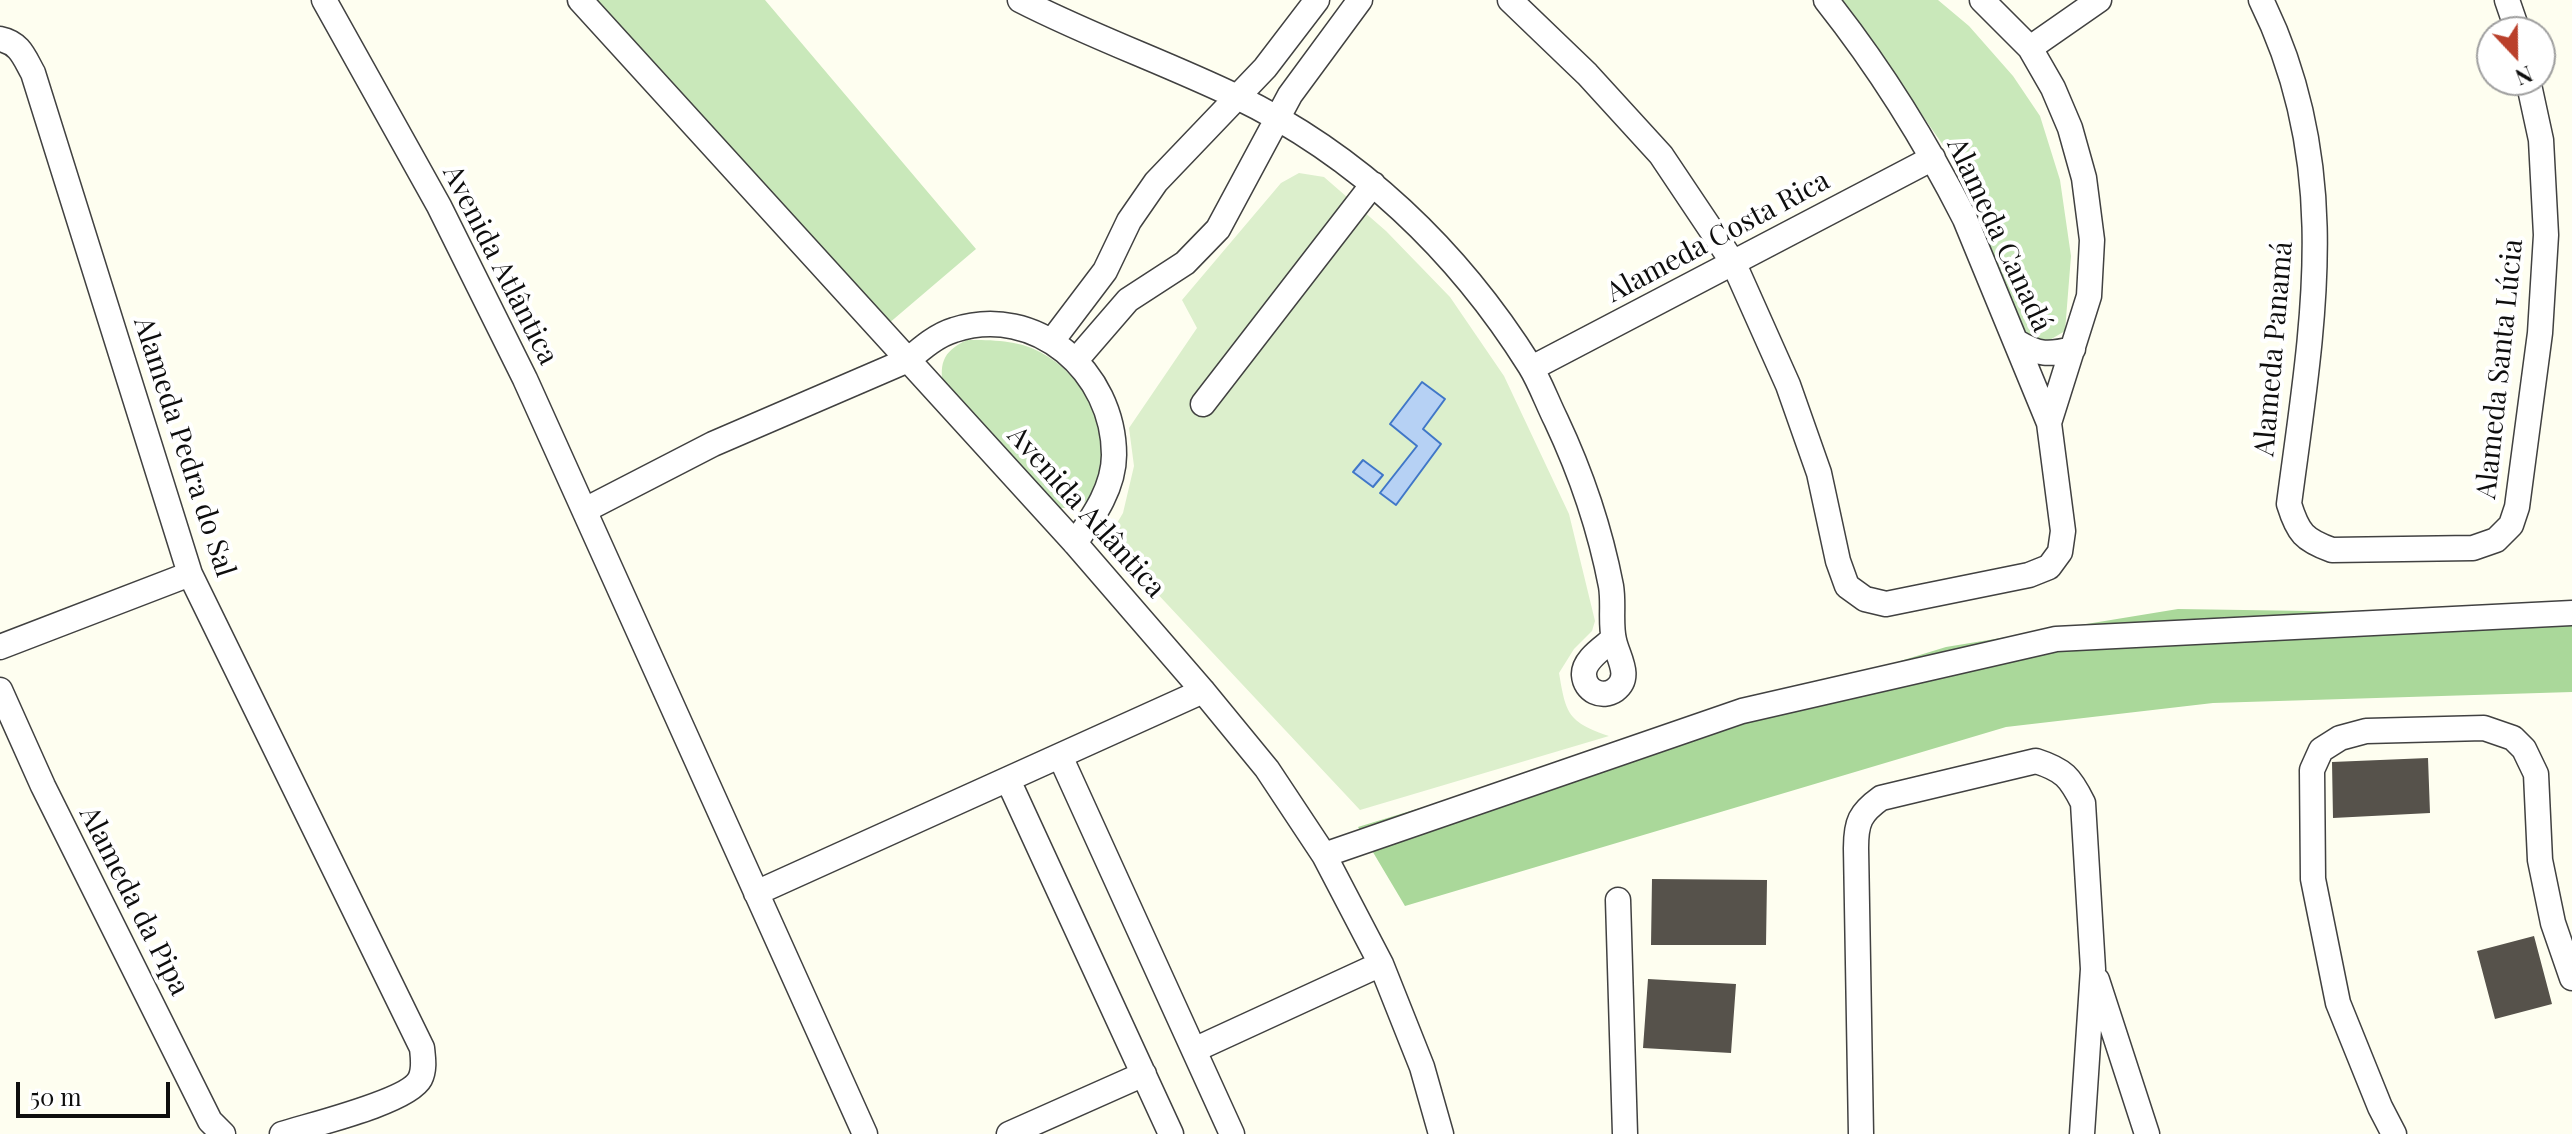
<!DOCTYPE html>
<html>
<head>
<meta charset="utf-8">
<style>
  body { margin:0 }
  #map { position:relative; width:2572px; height:1134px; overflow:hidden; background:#fefef0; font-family:"Playfair Display",serif }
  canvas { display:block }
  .north { position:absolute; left:2476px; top:16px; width:80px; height:80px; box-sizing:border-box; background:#fff; border:2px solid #9f9f9f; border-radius:50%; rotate:158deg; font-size:22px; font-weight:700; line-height:32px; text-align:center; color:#0e0e0e }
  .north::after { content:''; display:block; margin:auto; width:28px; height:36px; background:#ba402b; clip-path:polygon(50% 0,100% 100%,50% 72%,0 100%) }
  .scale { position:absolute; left:16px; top:1082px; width:154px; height:36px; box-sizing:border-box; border:4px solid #0e0e0e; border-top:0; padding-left:10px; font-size:24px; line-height:28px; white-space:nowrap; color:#0e0e0e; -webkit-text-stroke:6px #fff; paint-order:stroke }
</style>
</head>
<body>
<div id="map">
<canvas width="2572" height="1134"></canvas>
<div class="north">N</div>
<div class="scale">50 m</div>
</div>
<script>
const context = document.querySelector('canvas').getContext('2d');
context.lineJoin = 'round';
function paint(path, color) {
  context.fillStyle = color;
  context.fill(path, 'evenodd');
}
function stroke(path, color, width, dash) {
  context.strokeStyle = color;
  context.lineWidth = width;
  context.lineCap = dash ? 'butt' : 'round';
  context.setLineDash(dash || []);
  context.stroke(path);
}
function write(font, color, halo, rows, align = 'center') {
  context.font = font + ' "Playfair Display",serif';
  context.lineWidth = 8;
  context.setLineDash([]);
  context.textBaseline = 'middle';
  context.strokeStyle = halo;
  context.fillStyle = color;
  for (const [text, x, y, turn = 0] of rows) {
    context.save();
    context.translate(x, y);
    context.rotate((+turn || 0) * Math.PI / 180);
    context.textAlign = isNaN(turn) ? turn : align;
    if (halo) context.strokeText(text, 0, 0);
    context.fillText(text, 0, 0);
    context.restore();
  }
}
const green = new Path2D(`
  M591,0h174l211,249 -88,75z
  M1832,0h106l31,26 44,50 27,40 20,64 11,76 -6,75 -17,10h-14l-13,-13 -69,-170 -89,-128z
  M967,340c25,0 51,0 73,12 22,12 41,30 51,53 17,35 22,113 -37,102l-110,-115c-5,-27 -3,-40 23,-52z`);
const forest = new Path2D(`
  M2178,609l394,6v77l-359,11 -207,24 -601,179 -47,-79 588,-180z`);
const pitch = new Path2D(`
  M1299,173l25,4 62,54 64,66 54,79 65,138 26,107 -3,10 -18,18 -15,24c7,41 9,49 50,63l-249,74 -253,-270 16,-27 11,-47 -5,-38 68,-100 -15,-28 99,-117z`);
const water = new Path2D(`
  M1422,382l23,17 -22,30 18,15 -45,61 -16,-12 37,-47 -27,-22z
  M1363,460l20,15 -10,12 -20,-15z`);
const building = new Path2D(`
  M2428,758l2,55 -97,5 -1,-56z
  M1652,879l115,1 -1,65h-115z
  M2534,936l18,68 -57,15 -18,-68z
  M1648,979l88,5 -5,69 -88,-5z`);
const minor = new Path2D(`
  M324,0l115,206 86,173 340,755
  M580,0l495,543 128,148 64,78 57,86 57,109 41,103 19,67
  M1020,0c70,36 144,62 215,96 123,59 223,155 295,270 10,16 17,36 26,54 25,53 44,109 55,166 3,18 -1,37 3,54 3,16 19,37 1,50 -13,9 -30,1 -31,-15 -1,-15 19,-27 29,-36
  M1510,0l77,74 74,81 73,109 54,121 31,88 19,88 9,25 18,13 21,5 143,-29 20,-8 11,-15 3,-21 -14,-108 40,-127 3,-56 -8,-62 -14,-50 -17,-40 -23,-40 -48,-48
  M1826,0c54,68 100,142 139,219l84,204
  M2261,0c83,167 51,328 28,504 9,29 15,36 43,46l141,-2 23,-8 15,-15 6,-18 23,-174 6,-98 -5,-95 -13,-60
  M2507,0l11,32
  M0,39c20,4 24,18 33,34l157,501 232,474c1,10 3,21 -2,31 -12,23 -110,46 -138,55
  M2030,48l69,-48
  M1052,341l53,-70 24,-50 27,-39 109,-114 52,-68
  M2017,342c22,13 31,13 56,7
  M1077,359l51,-59 57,-37 33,-34 72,-134 70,-95
  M1532,368l401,-210
  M1203,404l170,-220
  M585,510l128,-66 195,-84c14,-12 29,-25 46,-30 82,-27 160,42 160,125 0,33 -21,62 -39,88
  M0,647l190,-73
  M0,690l43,96 167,335 13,13
  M1060,756l172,378
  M1008,780l163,354
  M1324,855l418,-144 314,-72 516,-26
  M756,893l447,-202
  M1618,900l7,234
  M2097,980l50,154
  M1194,1050l187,-86
  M1009,1134l135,-60
  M1861,1134l-5,-286c0,-26 4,-35 25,-50l155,-37c28,9 34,16 47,42l10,166 -11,165
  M2394,1134l-14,-27 -42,-104 -25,-124 -1,-109 9,-20 19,-12 26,-7 118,-3 29,10 11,11 12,25 4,86 13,63 19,55`);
const streetNames = [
  ["Alameda Canadá",1999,235,65],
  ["Alameda Costa Rica",1718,237,-28],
  ["Avenida Atlântica",500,265,63],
  ["Alameda Panamá",2274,349,-85],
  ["Alameda Santa Lúcia",2500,369,-84],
  ["Alameda Pedra do Sal",184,447,72],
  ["Avenida Atlântica",1086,512,48],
  ["Alameda da Pipa",134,901,63]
];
paint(green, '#c9e8ba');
paint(forest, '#aad89a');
paint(pitch, '#dcefcc');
paint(water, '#b6d1f4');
stroke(water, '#4077c8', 2);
paint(building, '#56524b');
stroke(minor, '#414141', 27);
stroke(minor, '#fff', 24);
write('28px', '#0e0e0e', '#fff', streetNames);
</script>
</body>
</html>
